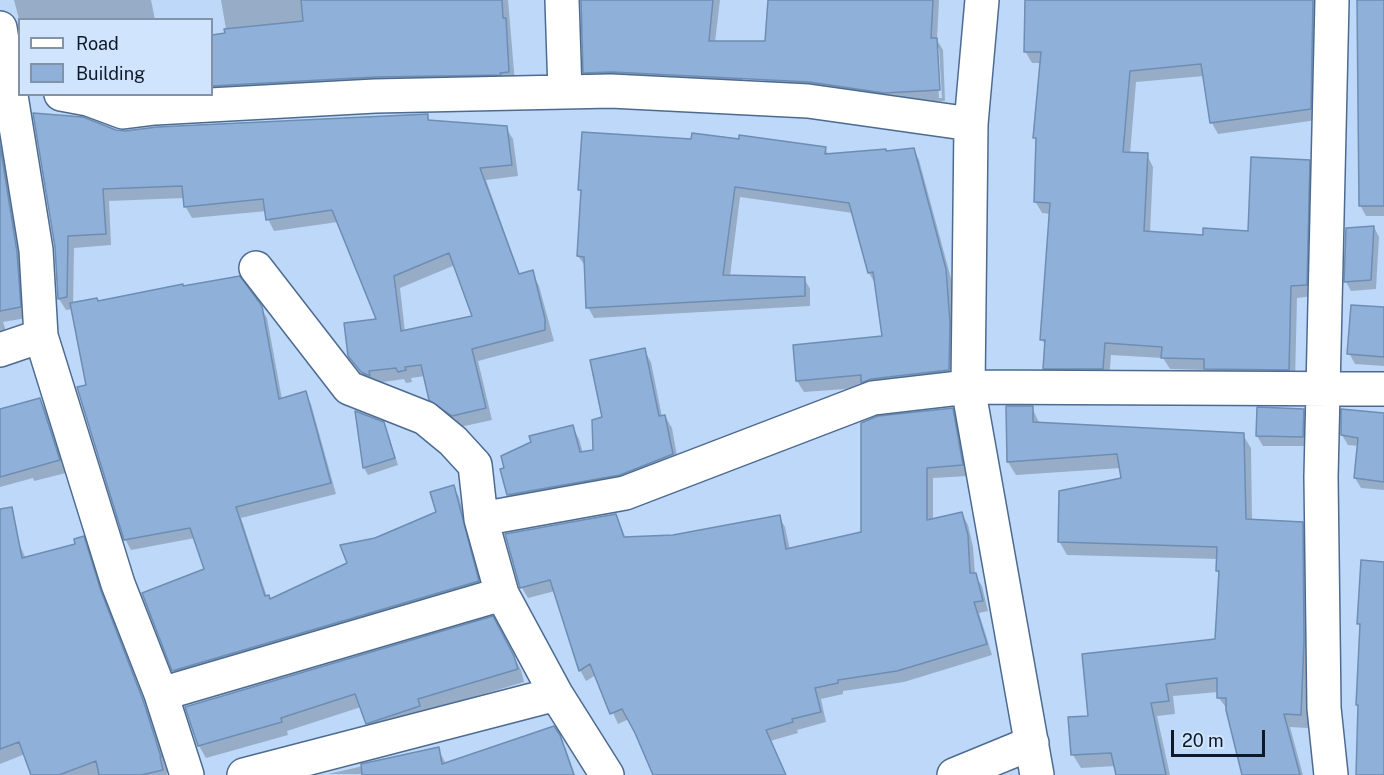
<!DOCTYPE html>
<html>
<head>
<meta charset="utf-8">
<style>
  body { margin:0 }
  #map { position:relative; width:1384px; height:775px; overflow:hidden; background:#bdd8f9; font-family:"Public Sans",sans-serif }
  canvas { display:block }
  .legend { position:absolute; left:18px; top:18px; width:195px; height:78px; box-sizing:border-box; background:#d0e4fd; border:2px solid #8293a8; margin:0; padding:8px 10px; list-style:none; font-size:18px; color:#0d1928 }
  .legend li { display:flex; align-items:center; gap:12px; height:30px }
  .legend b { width:30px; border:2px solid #8293a8 }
  .scale { position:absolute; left:1171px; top:730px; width:94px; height:27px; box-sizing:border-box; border:3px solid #0d1928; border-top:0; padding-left:8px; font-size:18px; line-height:21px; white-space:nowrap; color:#0d1928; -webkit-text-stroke:4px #d0e4fd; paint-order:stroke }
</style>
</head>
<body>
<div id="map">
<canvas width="1384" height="775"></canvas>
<ul class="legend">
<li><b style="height:8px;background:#fff"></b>Road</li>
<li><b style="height:16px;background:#8fb0d8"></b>Building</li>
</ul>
<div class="scale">20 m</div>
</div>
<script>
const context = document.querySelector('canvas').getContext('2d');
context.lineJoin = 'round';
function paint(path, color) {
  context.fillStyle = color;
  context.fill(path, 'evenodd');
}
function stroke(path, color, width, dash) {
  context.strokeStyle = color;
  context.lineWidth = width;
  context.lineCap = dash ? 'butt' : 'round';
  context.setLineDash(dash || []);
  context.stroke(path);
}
const shadow = new Path2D(`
  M14,0h137l4,20h-135v3z
  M221,0h287l7,83 -382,21 -5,-10h84v-58l15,-1z
  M583,0h137l-5,42 25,11 4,36 -153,-6 -6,-11z
  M770,0h169l-2,40 6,10 2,51 -54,3 -122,-13 -6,-11zM936,46l3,3 3,49h-3z
  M1026,0h295l-4,120 -99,14 -6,-11 -8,-47 -68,6 -6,72 17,1 6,12 -3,66 54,3 46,-4 59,-71 6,12 -2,123 -16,2 -2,83h-83l-6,-11 -36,-1 -7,-11 -52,-3 -2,25h-58l-7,-12 2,-22 -4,-6 8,-126 -8,-1 -7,-12 3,-59 -3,-5 6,-74h-9l-7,-12z
  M1358,0h26v216h-18l-6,-11z
  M427,115l4,7 75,6 7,11 5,37 -32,4 34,95h13l6,11 15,55 -76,20 14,59 -32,7 -22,-16 -7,-12 -6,-23 -14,2 1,4 -6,1 -2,-4 -35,5 -19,-28 28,-36 -40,-98 -64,9 -6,-12 -1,-8 -75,7 -7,-12 -1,-8 -75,3 2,44 -37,3 -1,61 -7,1 -7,-11 -3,-52 60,-116 9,1zM455,265l19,52 -69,15 -5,-44z
  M0,123l23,141 3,54 -23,4 6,18 -9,5z
  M825,149l4,6 84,-6 6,11 33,122 3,52v47l-151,11 -7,-11 -3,-34 90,-10 -9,-54 -6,-10 -16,-60 -113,-16 -10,79 74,2 6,11v17l-216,12 -6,-11 -2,-40 -8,-11 4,-62 -2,-4z
  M1374,227l5,10 -3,52 -25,2 -5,-9z
  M183,288l77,19 7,11 15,81 23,-6 6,11 25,90 -95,24 26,79 3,4 79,-37 27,-24 62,-27 15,-27 6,11 25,95 -304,89 -6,-10 31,-101 -10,-32 -64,12 -6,-11 -37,-153z
  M1384,309v57l-29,-2 -6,-11z
  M644,350l7,12 11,55 3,-1 7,12 7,39 -164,40 -7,-12 64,-69 7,13 4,14 12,-2 9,-32z
  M40,399l7,13 19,61 -32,8 -1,-3 -33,9v-77z
  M1032,408l8,16 203,11 8,13 1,73 50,2 8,14 1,119 -3,72 -18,-1 13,48h-59l-16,-65 -10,-13v-5l-45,4 2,18 -18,2 13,59h-53l-1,-9 -35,2 -8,-13 -3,-37 20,-1 127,-76 3,-65 -3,-5 1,-12 -151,-4 -8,-14 63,-62 -1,-11 -105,7 -8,-13z
  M952,409l6,11 10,56 -35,2v42l29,-6 6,11 5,22 2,28 7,11 6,25 -9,2 13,42 -88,27 -61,9v3l-22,5 5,23 -29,8 1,3 -28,8 16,34h-132l-25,-56 -11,5 -22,-49 -10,6 -6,-11 -25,-79 -27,7 -6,-10 -15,-53 109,-20 10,24 47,-2 106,-20 6,10 5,23 72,-16z
  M1303,410l6,10 -1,26h-45l-6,-10z
  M357,413l26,10 4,8 11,34 -30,10 -4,-7z
  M1384,415v75l-23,-2 -6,-10 4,-32 -11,-1 -6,-10z
  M83,538l7,12 17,54 42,110 18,55v6h-134l-8,-21 -25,10v-220l18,-3 8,18 51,-14z
  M499,631l22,39 3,12 -100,30 -50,24 -13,-29 -74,24 1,4 -82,23 -7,-12 -12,-38z
  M553,728l13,21 9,26 -247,-1 110,-25 8,15z`);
const building = new Path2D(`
  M301,0h201l1,18h3l3,54 -9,1 1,2 -126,2 -163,9v-51l13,-2 -1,-4 79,-8z
  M581,0h132l-4,41h56l3,-41h165l-2,38h6l3,52 -56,3 -75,-11 -197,-10 -29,1z
  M1025,0h288l-2,109 -101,14 -9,-59 -71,7 -7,81 25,1 -4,78 59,4v-7l45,3 3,-74 59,3 -3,125 -16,1 -2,84 -85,-1v-10l-43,-1 1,-11 -57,-4 -2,26h-60l2,-29h-5l10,-137 -16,-1 2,-64h-3l8,-86h-17z
  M1357,0h27v206h-25z
  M33,113l50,4 33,13 9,1 32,-4 271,-13v6l79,6 5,39 -32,3 39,106 14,-4 12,49v11l-73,19 14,59 -34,8 -23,-16 -8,-35 -16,2 1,3 -8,2 -2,-4 -27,3 1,5 -9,-4 -13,-16 -4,-33 32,-4 -44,-109 -66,10 -3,-21 -79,8 -2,-21 -79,3 3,45 -38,2 -1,61 -9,2 -3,-52zM449,253l23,63 -71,15 -7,-55z
  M582,132l109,7 1,-6 47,6v-4l87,12 -1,7 61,-5v2l28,-3 32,121 4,53 -1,48 -78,9 -10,4v-8l-65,6 -3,-36 89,-9 -9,-64 -5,1 -19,-70 -114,-16 -12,88 82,2v19l-219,12 -2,-51 -7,-1 4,-66h-3z
  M0,145l17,107 4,55 -21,4z
  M1374,226l-3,54 -27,2 2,-54z
  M240,276l22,30 17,93 27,-8 25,92 -95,24 29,89 4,-1 1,4 77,-36 -7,-18 35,-7 61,-26 -6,-20 24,-7 25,96 -307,90 -30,-78 62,-24 -14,-41 -66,12 -47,-153 9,-2 -16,-82 27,-5 1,3 85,-17v2z
  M1351,305l33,2v50l-37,-3z
  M645,348l14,68 6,-1 8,39 -53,21 -113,20 -7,-26 4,-1 -3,-12 30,-14 -2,-6 44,-11 7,27 13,-2 -1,-30 10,-3 -12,-57z
  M40,398l20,62 -60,17v-68z
  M1006,406h27v16l211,11 2,86 57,3 1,119 -3,74 -17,-1 16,61h-58l-16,-65v-12h-9v-20l-51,6 3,17 -18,2 15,72h-50l-5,-22 -40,2 -3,-38 20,-1 -6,-62 133,-15 4,-68h-3l1,-24 -159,-5 1,-51 62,-13 -4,-24 -110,8z
  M1257,407l47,2 -1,28 -47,-1z
  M953,408l10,57 -36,3v52l35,-8 6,23 2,38h6l7,28 -9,1 13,42 -90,27 -59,9v3l-23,5 6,24 -29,7 1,3 -27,8 20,45h-133l-18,-42 -13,-24 -12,5 -20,-50 -11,7 -29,-91 -30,8 -15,-54 111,-20 8,23 49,-2 107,-20 6,34 75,-17v-109l17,-7z
  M1341,409l43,4v69l-30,-4 4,-40 -17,-3z
  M355,411l29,11 11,36 -32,10z
  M12,507l10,51 53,-14 -1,-5 10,-3 17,55 42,109 18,57h-1l3,13 -22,5h-42l-3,-14 -37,14h-28l-12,-33 -19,7v-240z
  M1361,560l23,2v213h-28l2,-70h-2l4,-81h-3z
  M493,616l21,40 4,13 -100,30 2,7 -54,18 -11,-30 -74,24 1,4 -84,24 -13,-39z
  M554,726l6,9 14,40h-212l-1,-11 78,-17 3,17z`);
const minor = new Path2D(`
  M562,0l3,92
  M982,0l-11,124 -3,263 69,388
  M0,28l36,222 5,86 77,248 43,110 26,81
  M61,94l27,5 35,13 32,-4 220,-12 236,-5 197,10 163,23
  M256,268l93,120 76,30 28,23 22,24 6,54 21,75 54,100 51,81
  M0,350l41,-14
  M481,519l144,-26 248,-95 95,-11 416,2
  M161,694l341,-100
  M244,775l312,-81
  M954,775l78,-32
  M1331,775l-7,-67 -3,-231 11,-477`);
paint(shadow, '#0003');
paint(building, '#8fb0d8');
stroke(building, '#6d8db3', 1.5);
stroke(minor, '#4d6b90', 36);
stroke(minor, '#fff', 33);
</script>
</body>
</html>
